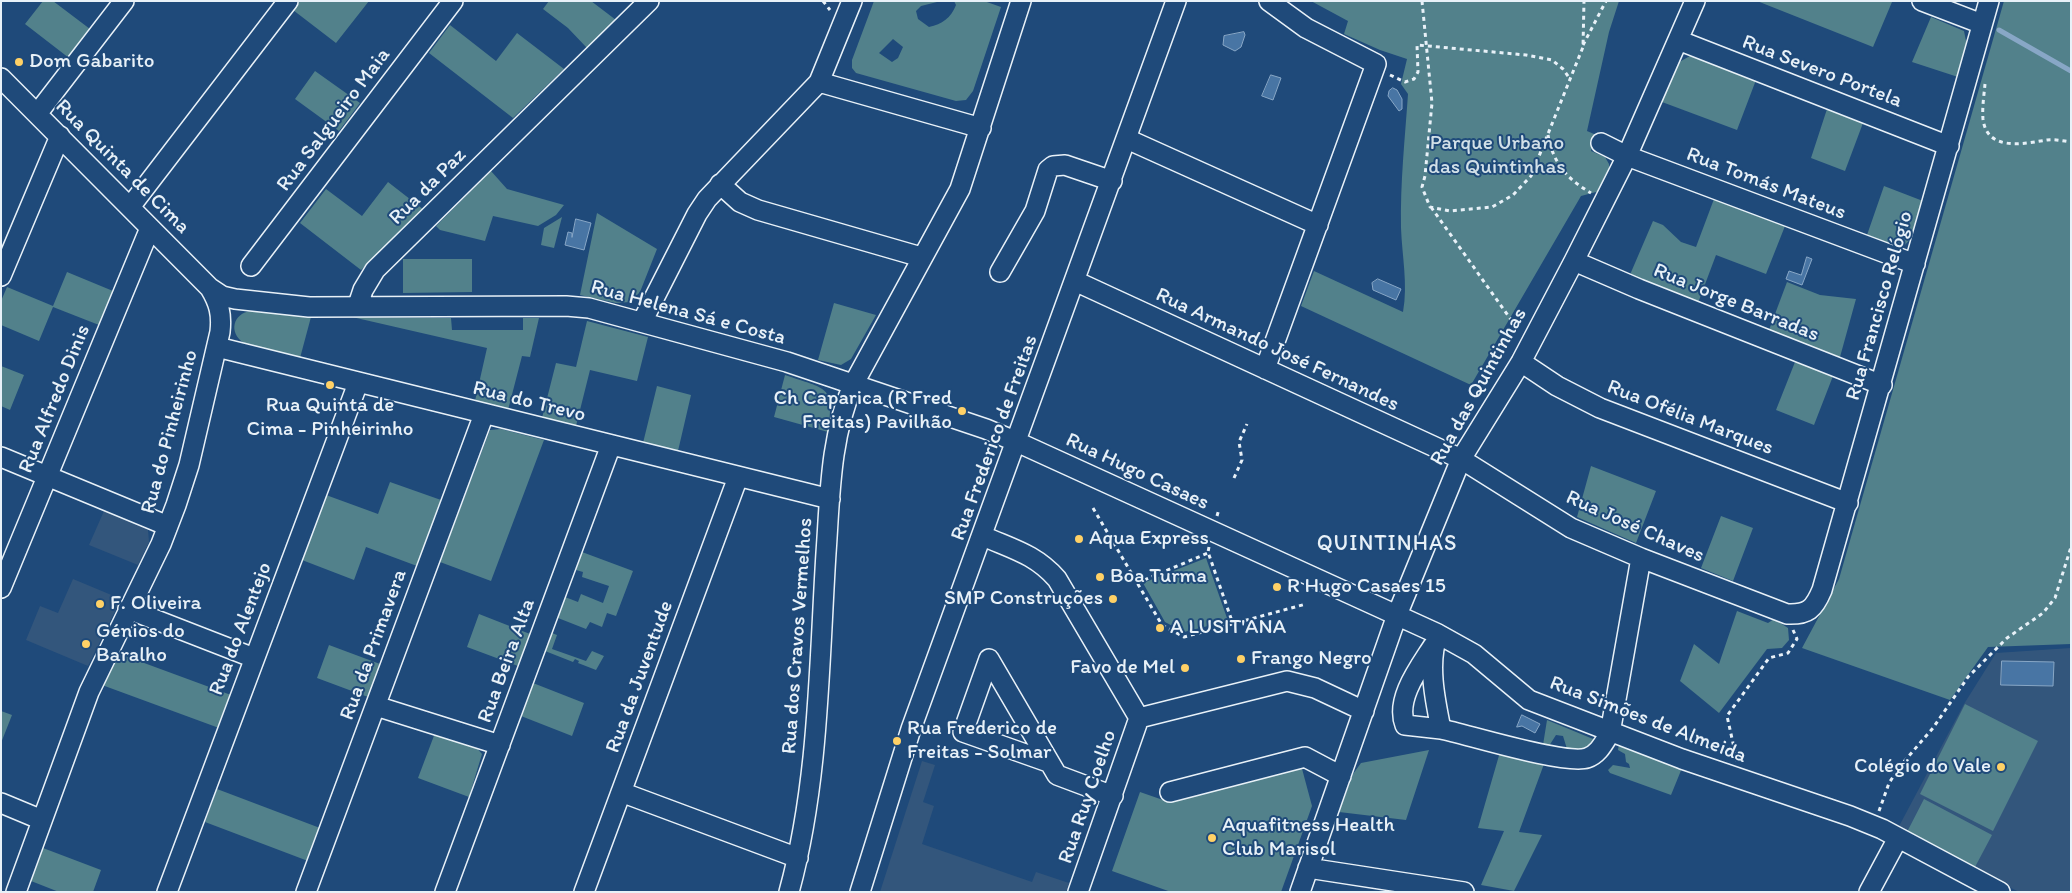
<!DOCTYPE html>
<html>
<head>
<meta charset="utf-8">
<style>
  body { margin:0 }
  #map { position:relative; width:2072px; height:893px; overflow:hidden; background:#1f4a7a; font-family:Itim,sans-serif }
  canvas { display:block }
  .frame { position:absolute; inset:0; border:2px solid #e8f1f8; pointer-events:none }
</style>
</head>
<body>
<div id="map">
<canvas width="2072" height="893"></canvas>
<div class="frame"></div>
</div>
<script>
const context = document.querySelector('canvas').getContext('2d');
context.lineJoin = 'round';
function paint(path, color) {
  context.fillStyle = color;
  context.fill(path, 'evenodd');
}
function stroke(path, color, width, dash) {
  context.strokeStyle = color;
  context.lineWidth = width;
  context.lineCap = dash ? 'butt' : 'round';
  context.setLineDash(dash || []);
  context.stroke(path);
}
function write(font, color, halo, rows, align = 'center') {
  context.font = font + ' Itim,sans-serif';
  context.lineWidth = 4;
  context.setLineDash([]);
  context.textBaseline = 'middle';
  context.strokeStyle = halo;
  context.fillStyle = color;
  for (const [text, x, y, turn = 0] of rows) {
    context.save();
    context.translate(x, y);
    context.rotate((+turn || 0) * Math.PI / 180);
    context.textAlign = isNaN(turn) ? turn : align;
    if (halo) context.strokeText(text, 0, 0);
    context.fillText(text, 0, 0);
    context.restore();
  }
}
const built = new Path2D(`
  M104,511l44,19 1,12 -11,23 -49,-20z
  M73,579l48,20 -33,67 -62,-26 14,-34 18,7z
  M2071,648v244h-52l-122,-62 67,-126 32,-51z
  M922,761l13,4 -12,37 11,4 -12,38 110,38 4,-10 33,11 -3,9h-186z`);
const green = new Path2D(`
  M43,1h10l37,28 -21,29 -44,-34z
  M300,1h69l-33,42 -43,-33z
  M549,1h42l25,19 -29,28 -19,-20 -25,-19z
  M874,1h67l-20,5 -5,5 2,8 11,8c13,-3 22,-9 27,-22l-2,-4h30l17,6 -28,84 -7,9 -10,1 -100,-28 -4,-5v-8zM893,39l10,8 -5,11 -6,4 -13,-9z
  M1311,1h308l-10,31 -22,99 7,3 -3,17 14,6 4,7v6l-9,21 -19,5 -110,189 -170,-79 13,-35 89,41c5,-28 -1,-56 -2,-84 -1,-45 4,-90 7,-134l-7,-10 6,-25 -27,-9 -36,-16 4,-13z
  M1757,1h134l1,1 -19,45z
  M2004,1h67v643l-83,3 -38,53 -148,-52 37,-69z
  M1931,17l33,14 3,15 -9,31 -46,-15z
  M450,25l46,36 21,-28 47,36 -51,49 -84,-65z
  M1690,56l66,24 -19,50 -75,-28 16,-37 3,-4z
  M315,71l45,32 -21,28 -44,-32z
  M1827,109l36,14 -18,48 -34,-13z
  M491,171l16,18 57,16 -8,10 -18,11 -45,-10 -8,25 -45,-11 -4,-4z
  M388,182l36,28 -63,60 -61,-47 26,-34 36,27z
  M1884,186l39,15 -10,35 -9,10h-9l-28,-11z
  M1714,199l71,27 -19,48 -50,-19 -18,48 -69,-26 24,-56 10,4 18,17 15,5z
  M597,213l60,36 -17,43 -10,10 -14,1 -36,-8z
  M562,217l-8,31 -13,-3 3,-17z
  M403,259h69v33l-69,1z
  M67,272l46,19 -14,34 -46,-18 -14,34 -38,-16v-24l6,-14 46,19z
  M1787,282l33,13 36,4 -16,58 -71,-27z
  M834,303l42,12 -25,44 -10,6 -23,-5z
  M251,311l60,6 -11,41 -56,-15c-16,-10 -11,-30 7,-32z
  M352,317l99,1 1,12h71v-12h16l-9,39 -8,-1 -14,54 -33,-9 12,-53z
  M587,321l61,16 -11,44 -47,-11 -14,56 -34,-8 14,-55 20,4z
  M1795,362l38,14 -19,49 -38,-15z
  M1,366l23,9 -14,35 -9,-4z
  M785,375c42,15 50,9 43,57l-54,-15z
  M657,386l34,9 -13,56 -35,-8z
  M501,429l43,11 -53,141 -51,-19 50,-132z
  M1591,466l65,25 -20,52 -59,-26z
  M390,482l51,18 -24,66 -51,-19 -12,33 -52,-20 24,-65 52,19z
  M1721,516l32,12 -20,53 -32,-13z
  M582,552l51,19 -17,45 -9,-3 -5,14 -12,-5 -4,7 -28,-11 7,-21 13,5 3,-8 22,9 6,-17 -27,-9 1,-5 -7,-2z
  M1206,558l22,63 -44,11 -19,-10 -22,-39z
  M1737,611l31,12 6,-4 14,9 1,12 -7,8 -15,1 -48,64 -39,-32 14,-37 25,20z
  M479,614l51,20 -12,32 -51,-19z
  M552,633l5,2 -5,14 34,12 6,-10 12,5 -8,14 -18,-7 1,-2 -4,-2 -2,3 -28,-11z
  M329,645l51,19 -12,33 -51,-19z
  M117,653l114,42 -12,33 -117,-43z
  M533,683l51,20 -12,33 -51,-20z
  M1965,704l73,37 -45,90 -73,-37z
  M1,711l11,4 -11,28z
  M1547,720l51,21 -14,11 -17,-3 -4,-13 -7,-1 -7,11 -6,-1z
  M435,733l41,14 6,7 -13,43 -51,-19z
  M1619,744l63,24 -11,27 -61,-22 -2,-3 5,-5 17,3 -1,-4 -3,-2 -1,-8 -7,-4z
  M1429,750l-23,70 -67,-8 14,-38 8,-11z
  M1500,752l44,12 -25,68 23,3 -28,56 -33,-6 23,-54 -26,-3z
  M1301,765l11,41 -31,86h-110l-59,-21 28,-79 23,8z
  M217,789l103,39 -12,33 -103,-39z
  M1924,799l68,36 -17,32 -68,-35z
  M43,848l58,22 -8,22h-34l-28,-11z`);
const water = new Path2D(`
  M1244,32l1,3 -4,12 -6,4 -12,-6 1,-9z
  M1271,75l10,3 -8,22 -11,-4z
  M1393,88l4,2 5,9v10l-3,2 -11,-15 1,-5z
  M576,219l15,4 -7,27 -19,-5 3,-13 4,1v4z
  M1807,257l5,2 -10,26 -16,-6 3,-8 12,4z
  M1378,279l23,10 -5,11 -23,-10 -1,-7z
  M2002,661l52,1 -1,24 -52,-1z
  M1522,715l18,9 -5,9 -13,-7 -5,1z`);
const stream = new Path2D(`
  M1999,30l72,41`);
const path = new Path2D(`
  M823,1l7,9
  M1422,1l10,102 -7,73 -3,11 8,20 20,4 42,-4 21,-12 18,-19 52,-129 1,-46
  M1583,45l23,-44
  M1390,75l15,7 9,-3 4,-7 -1,-27 109,10 26,5 11,9 7,10
  M1985,84c-1,11 -3,24 -2,35 4,34 43,24 64,21 8,-1 16,1 24,2
  M1548,135c5,28 19,44 43,58
  M1431,207l83,117
  M1234,478l8,-18 -3,-18 8,-18
  M1093,508l69,117 22,12 122,-33
  M1217,516l2,-7
  M1209,547l-1,5 25,72
  M1137,583l71,-30
  M1737,761l-10,-45 42,-58 19,-5 9,-14 -4,-9
  M1879,811l10,-28 12,-18 32,-37 35,-51 39,-39 36,-25 12,-15 16,-51`);
const minor = new Path2D(`
  M1922,1l60,23
  M1678,40l271,106
  M1,78l209,210 12,8 13,3 74,8 257,-1 23,2 198,54 199,67 31,13 421,192 36,20 55,46 153,59 168,57 32,13 118,63
  M819,82l162,46
  M37,114l87,-113
  M1127,139l191,86
  M1601,143l26,13 288,108
  M720,184l20,18 18,8 163,47
  M130,207l158,-206
  M1574,261l65,28 243,96
  M251,266l202,-265
  M1000,272l35,-61 13,-41 5,-4 12,-1 47,16
  M1,276l59,-140
  M1075,281l386,178 110,69 70,30 146,56c21,1 27,-5 35,-24l167,-589
  M358,305l5,-15 12,-20 274,-269
  M642,322l55,-108 10,-15 112,-117 33,-81
  M217,347l613,152
  M1521,362l36,24 43,22 248,95
  M1265,369l111,-305 -70,-36 -37,-27
  M1,457l167,69
  M983,536c29,13 52,18 74,43l82,139
  M1,588l149,-360
  M128,609l126,49
  M1438,634c-11,28 -3,66 3,95 28,6 124,36 146,29 12,-4 17,-16 23,-25l31,-175
  M1433,646c-14,22 -38,53 -28,79l36,4
  M376,706l124,39
  M1139,718l148,-37 28,7 49,23
  M1048,762l-85,-30 26,-73 68,116 56,21
  M621,792l177,66
  M1170,792l135,-35 36,19
  M1,803l41,17
  M1308,868l156,24
  M16,892l73,-200 72,-148 15,-39 13,-40 31,-133c2,-18 -1,-29 -10,-44
  M167,892l191,-509
  M306,892l178,-478
  M445,892l166,-447
  M584,892l154,-415
  M789,892c30,-109 30,-227 37,-339 4,-56 4,-116 27,-168l107,-196 61,-188
  M860,892l51,-163 265,-728
  M1078,892l61,-174
  M1300,892l97,-277 64,-156 60,-97 53,-101 53,-105 68,-155
  M1869,892l29,-54`);
const markers = [
  [19,62,5,"#ffd166"],
  [330,385,5,"#ffd166"],
  [962,411,5,"#ffd166"],
  [1079,539,5,"#ffd166"],
  [1100,577,5,"#ffd166"],
  [1277,587,5,"#ffd166"],
  [1113,599,5,"#ffd166"],
  [100,604,5,"#ffd166"],
  [1160,628,5,"#ffd166"],
  [86,644,5,"#ffd166"],
  [1241,659,5,"#ffd166"],
  [1185,668,5,"#ffd166"],
  [897,741,5,"#ffd166"],
  [2001,767,5,"#ffd166"],
  [1212,838,5,"#ffd166"]
];
const poiNames = [
  ["Dom Gabarito",29,62],
  ["Ch Caparica (R Fred",952,399,"right"],
  ["Freitas) Pavilhão",952,423,"right"],
  ["Rua Quinta de",330,406,"center"],
  ["Cima - Pinheirinho",330,430,"center"],
  ["Aqua Express",1089,539],
  ["Boa Turma",1110,577],
  ["R Hugo Casaes 15",1287,587],
  ["SMP Construções",1103,599,"right"],
  ["F. Oliveira",110,604],
  ["A LUSIT'ANA",1170,628],
  ["Génios do",96,632],
  ["Baralho",96,656],
  ["Frango Negro",1251,659],
  ["Favo de Mel",1175,668,"right"],
  ["Rua Frederico de",907,729],
  ["Freitas - Solmar",907,753],
  ["Colégio do Vale",1991,767,"right"],
  ["Aquafitness Health",1222,826],
  ["Club Marisol",1222,850]
];
const streetNames = [
  ["Rua Severo Portela",1822,72,21],
  ["Rua Salgueiro Maia",334,120,-53],
  ["Rua Quinta de Cima",122,167,45],
  ["Rua Tomás Mateus",1766,184,21],
  ["Rua da Paz",428,187,-45],
  ["Rua Jorge Barradas",1736,303,22],
  ["Rua Francisco Relógio",1880,306,-74],
  ["Rua Helena Sá e Costa",688,313,15],
  ["Rua Armando José Fernandes",1277,350,25],
  ["Rua das Quintinhas",1479,387,-61],
  ["Rua Alfredo Dinis",55,399,-68],
  ["Rua do Trevo",529,402,14],
  ["Rua Ofélia Marques",1690,418,21],
  ["Rua do Pinheirinho",170,432,-75],
  ["Rua Frederico de Freitas",995,438,-70],
  ["Rua Hugo Casaes",1137,472,25],
  ["Rua José Chaves",1635,527,24],
  ["Rua do Alentejo",241,629,-69],
  ["Rua dos Cravos Vermelhos",798,636,-86],
  ["Rua da Primavera",374,645,-70],
  ["Rua Beira Alta",507,661,-70],
  ["Rua da Juventude",640,677,-70],
  ["Rua Simões de Almeida",1648,720,21],
  ["Rua Ruy Coelho",1088,797,-71]
];
const parkNames = [
  ["Parque Urbano",1497,144],
  ["das Quintinhas",1497,168]
];
const neighbourhoodNames = [
  ["QUINTINHAS",1387,544]
];
paint(built, '#33567c');
paint(green, '#52818b');
paint(water, '#4875a4');
stroke(water, '#88a7c6', 1);
stroke(stream, '#88a7c6', 5);
stroke(minor, '#e8f1f8', 22);
stroke(path, '#e8f1f8', 3, [4, 4]);
stroke(minor, '#1f4a7a', 19);
for (const [x, y, r, color] of markers) {
  const dot = new Path2D();
  dot.arc(x, y, r, 0, 2 * Math.PI);
  context.fillStyle = color;
  context.fill(dot);
  stroke(dot, '#1f4a7a', 2);
}
write('21px', '#e8f1f8', '#1f4a7a', poiNames, 'left');
write('21px', '#e8f1f8', '#1f4a7a', streetNames);
write('21px', '#d2e0e8', '#1f4a7a', parkNames);
context.letterSpacing = '1px';
write('22px', '#e8f1f8', '#1f4a7a', neighbourhoodNames);
context.letterSpacing = '0px';
</script>
</body>
</html>
